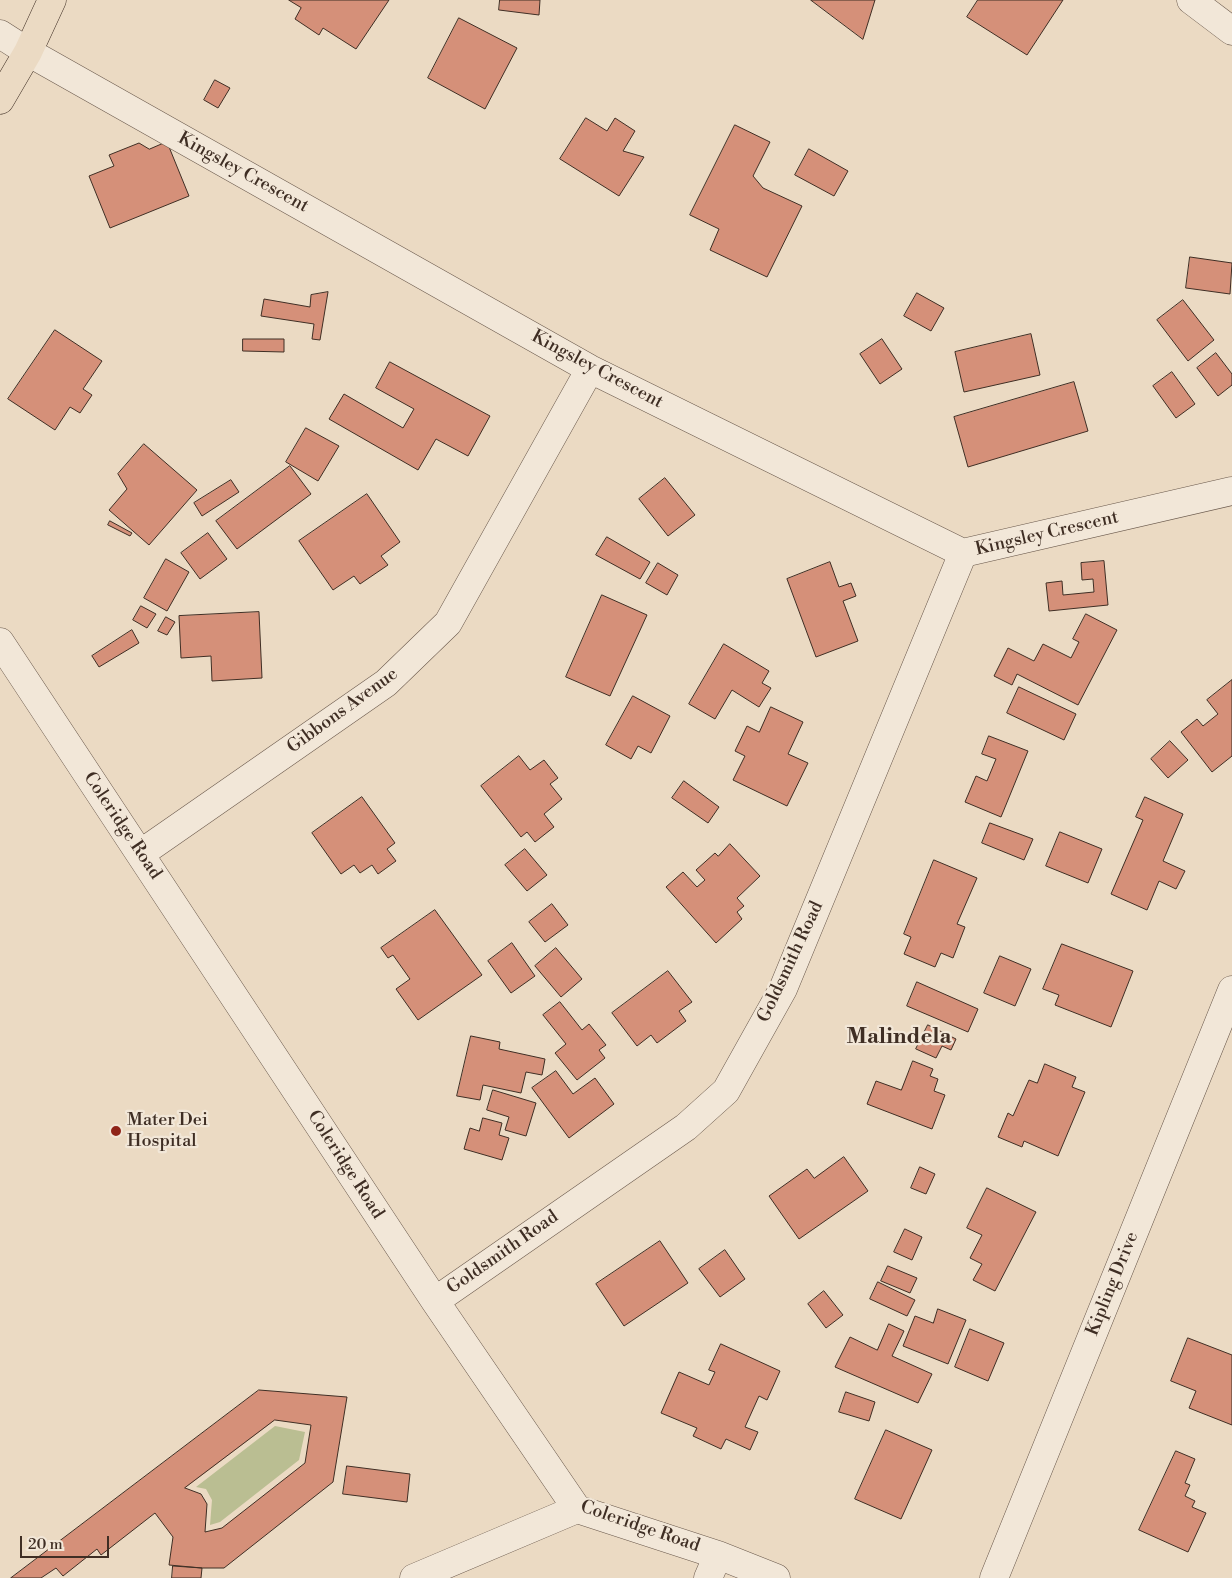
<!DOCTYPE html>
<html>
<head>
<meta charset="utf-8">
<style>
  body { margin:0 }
  #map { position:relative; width:1232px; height:1578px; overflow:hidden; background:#ebdac3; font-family:"Libre Bodoni",serif }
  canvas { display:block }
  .scale { position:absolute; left:20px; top:1536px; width:89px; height:22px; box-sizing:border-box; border:2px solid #3f2e24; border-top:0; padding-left:6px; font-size:15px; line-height:18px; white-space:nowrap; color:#3f2e24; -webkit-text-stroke:4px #f2e7d8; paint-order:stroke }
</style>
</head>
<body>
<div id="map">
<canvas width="1232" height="1578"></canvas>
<div class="scale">20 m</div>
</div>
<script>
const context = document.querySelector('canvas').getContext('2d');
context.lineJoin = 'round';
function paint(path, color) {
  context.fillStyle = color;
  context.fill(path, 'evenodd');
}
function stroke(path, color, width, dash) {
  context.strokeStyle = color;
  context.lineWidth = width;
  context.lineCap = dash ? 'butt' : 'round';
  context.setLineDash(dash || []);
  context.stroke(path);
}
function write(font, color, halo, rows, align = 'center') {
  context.font = font + ' "Libre Bodoni",serif';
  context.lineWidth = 4.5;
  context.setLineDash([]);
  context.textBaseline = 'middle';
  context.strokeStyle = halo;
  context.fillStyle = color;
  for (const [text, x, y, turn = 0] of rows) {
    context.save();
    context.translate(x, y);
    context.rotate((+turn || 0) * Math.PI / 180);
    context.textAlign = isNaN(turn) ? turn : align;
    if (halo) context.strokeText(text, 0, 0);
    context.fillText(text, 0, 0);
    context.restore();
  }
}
const green = new Path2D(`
  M275,1426l30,6 -6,28 -79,62 -10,3 2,-25 -6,-11 -10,-2z`);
const building = new Path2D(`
  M289,0h100l-33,49 -33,-21 -4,7 -24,-16 6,-11z
  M500,0h40l-1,15 -40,-5z
  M811,0h64l-12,39z
  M978,0h85l-36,55 -60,-38z
  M459,18l58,30 -32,61 -57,-31z
  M215,80l15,8 -12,20 -14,-8z
  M586,118l21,13 8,-13 20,13 -12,20 21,6 -25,39 -59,-37z
  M735,125l35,17 -17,34 10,12 39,18 -35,71 -57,-27 9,-21 -29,-14z
  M167,142l22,54 -79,32 -21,-52 25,-10 -5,-11 30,-12 10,6z
  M809,149l39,22 -14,25 -39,-21z
  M1190,257l42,6 -2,31 -44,-6z
  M328,292l-8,48 -8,-1 2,-15 -53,-8 3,-17 46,8 1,-12z
  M917,293l27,15 -13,23 -27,-15z
  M1183,300l31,40 -26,21 -31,-41z
  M55,330l47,31 -19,28 9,6 -12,18 -10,-6 -15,23 -47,-31z
  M1031,334l9,41 -76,17 -9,-40z
  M243,339h41v13l-41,-1z
  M882,339l20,30 -22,15 -20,-30z
  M1216,353l16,21v11l-14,11 -21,-28z
  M390,362l100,54 -22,40 -32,-17 -18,31 -89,-51 15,-25 59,34 11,-19 -38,-21z
  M1172,372l23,32 -19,14 -23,-32z
  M1074,382l14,49 -120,36 -14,-50z
  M306,428l33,18 -21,35 -32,-19z
  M144,444l53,46 -48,55 -40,-35 18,-21 -9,-15z
  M290,466l21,28 -74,55 -21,-28z
  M665,478l30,37 -27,21 -29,-37z
  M231,480l8,12 -37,24 -8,-13z
  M367,494l33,48 -19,14 7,9 -28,19 -6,-8 -21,14 -34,-49z
  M110,521l22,12 -2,3 -22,-11z
  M208,533l19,26 -27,20 -19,-26z
  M607,537l43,25 -10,17 -44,-24z
  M166,559l23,13 -22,39 -23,-13z
  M1104,561l4,44 -59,6 -3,-28 16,-2 1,14 31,-3 -1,-13 -11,1 -1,-17z
  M830,562l9,25 12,-4 5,13 -13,5 15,40 -42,16 -29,-78z
  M658,563l20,12 -11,20 -21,-12z
  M602,595l45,20 -37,81 -44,-19z
  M141,606l15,8 -9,14 -14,-8z
  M259,612l3,66 -50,3 -1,-25 -30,2 -2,-42z
  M1086,614l31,16 -39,75 -61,-31 -5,11 -18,-9 14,-28 26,13 9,-17 28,14 8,-16 -6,-3z
  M166,617l9,5 -8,13 -9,-4z
  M132,630l7,13 -40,24 -7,-11z
  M724,644l45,27 -7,12 9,5 -12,19 -27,-17 -17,29 -26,-15z
  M1232,680v76l-20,16 -31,-40 16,-13 6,7 15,-12 -11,-14z
  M1019,687l57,27 -12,26 -57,-27z
  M633,696l37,20 -19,37 -13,-7 -7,13 -25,-14z
  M771,707l32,15 -15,32 20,9 -21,43 -54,-26 12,-24 -10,-5 12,-25 12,6z
  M989,736l39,15 -27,66 -36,-15 11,-26 11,5 9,-22 -14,-5z
  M1170,741l18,19 -20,18 -17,-19z
  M519,756l11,14 14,-10 14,18 -8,6 12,15 -18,15 10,13 -19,15 -8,-10 -6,5 -40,-51z
  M684,781l35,26 -11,16 -36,-25z
  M362,797l33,46 -8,6 9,12 -18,13 -6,-9 -12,8 -6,-8 -13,9 -29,-41z
  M1145,797l38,17 -20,47 22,10 -9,18 -17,-8 -12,29 -36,-16 32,-74 -7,-3z
  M990,823l43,16 -9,21 -42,-17z
  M1060,832l42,17 -14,34 -42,-17z
  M730,844l30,32 -23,22 7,8 -7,6 5,7 -26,24 -50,-56 17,-15 14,15 8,-7 -9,-10 19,-17 3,3z
  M525,849l22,26 -20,16 -22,-26z
  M934,860l43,18 -20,46 8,3 -12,31 -12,-5 -6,14 -31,-13 7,-17 -7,-3z
  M552,904l16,21 -23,17 -16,-20z
  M435,910l47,65 -64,45 -22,-31 14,-10 -17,-24 -5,3 -7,-10z
  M512,943l23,33 -24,17 -23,-32z
  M1062,944l71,27 -22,56 -56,-22 4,-10 -16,-6z
  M556,948l26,31 -21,18 -26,-31z
  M1000,956l31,13 -16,37 -31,-13z
  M668,971l24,31 -13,9 7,10 -29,22 -6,-8 -14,11 -25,-33z
  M917,982l61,27 -10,23 -61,-26z
  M560,1002l22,28 7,-6 17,21 -7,5 6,8 -28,22 -22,-27 11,-9 -23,-29z
  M928,1025l28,14 -5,11 -9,-4 -6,12 -20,-9z
  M471,1036l29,6 -1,7 46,10 -3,16 -16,-3 -5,21 -38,-8 -3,15 -23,-4z
  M913,1061l20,8 -3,7 8,3 -4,12 11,4 -13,34 -65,-25 9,-23 25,9z
  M1045,1064l31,13 -4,10 13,5 -27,64 -34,-15 -2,6 -24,-10 10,-24 5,3 16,-36 8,3z
  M556,1071l17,23 22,-16 19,26 -45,34 -37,-50z
  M493,1090l43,13 -10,33 -21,-6 4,-13 -22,-7z
  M483,1118l19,5 -3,12 10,3 -7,22 -38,-11 6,-21 9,3z
  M844,1157l24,34 -69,48 -30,-43 38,-27 7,9z
  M920,1167l15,7 -9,20 -15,-6z
  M987,1188l49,24 -41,79 -22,-11 9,-16 -12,-6 12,-23 -15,-7z
  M905,1229l17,8 -10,23 -18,-8z
  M660,1241l28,42 -64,43 -28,-42z
  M725,1250l20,29 -25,18 -21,-28z
  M888,1266l29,12 -7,15 -29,-12z
  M878,1282l37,18 -8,16 -37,-17z
  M824,1291l19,24 -17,13 -18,-24z
  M938,1309l28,11 -18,44 -45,-18 12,-30 18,7z
  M889,1324l15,7 -12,25 40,18 -14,29 -83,-36 15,-30 27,13z
  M970,1329l34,14 -16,38 -33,-14z
  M1188,1338l44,17v70l-43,-17 7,-17 -25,-10z
  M721,1344l59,27 -13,29 -8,-4 -14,31 13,5 -8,18 -24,-11 -5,10 -28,-13 4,-8 -36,-15 18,-41 30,13 6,-13 -6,-2z
  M259,1390l88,7 -14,85 -109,86h-22l-33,-3 4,-28 -18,-24 -54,42 -4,-6 -34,27 -7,-8 -15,10h-30zM275,1420l36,5 -6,38 -83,65 -17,4 2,-28 -6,-10 -16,-6z
  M846,1392l29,10 -6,19 -30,-9z
  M886,1430l46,20 -31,69 -46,-20z
  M1176,1451l19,8 -10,24 5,2 -5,11 10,5 -3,6 14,6 -18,39 -49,-22z
  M347,1466l63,8 -3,28 -64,-8z
  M173,1566l29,2 -1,10h-29z`);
const minor = new Path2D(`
  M1191,0l41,31
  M0,34l28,18 562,317 373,184 269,-62
  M0,642l435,659 142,208 141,46 58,23
  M140,854l246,-171 62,-60 142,-254
  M435,1301l251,-174 40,-36 57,-102 180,-436
  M414,1578l163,-69
  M708,1578l10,-23
  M994,1578l238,-588`);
const major = new Path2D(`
  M0,100l28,-48 24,-52`);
const markers = [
  [116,1131,6,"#8f2418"]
];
const streetNames = [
  ["Kingsley Crescent",243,173,29],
  ["Kingsley Crescent",597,370,28],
  ["Kingsley Crescent",1047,534,-13],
  ["Gibbons Avenue",343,711,-36],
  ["Coleridge Road",122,826,56],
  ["Goldsmith Road",791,962,-65],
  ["Coleridge Road",345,1165,57],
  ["Goldsmith Road",503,1253,-35],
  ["Kipling Drive",1113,1284,-68],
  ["Coleridge Road",640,1527,19]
];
const poiNames = [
  ["Mater Dei",127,1121],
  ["Hospital",127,1142]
];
const districtNames = [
  ["Malindela",899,1038]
];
paint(green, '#babe92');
paint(building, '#d59079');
stroke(building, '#3f2e24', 1);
stroke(minor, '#6a594c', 29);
stroke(major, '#3f2e24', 29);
stroke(minor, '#f2e7d8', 28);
stroke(major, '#ebdac3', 28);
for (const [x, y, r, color] of markers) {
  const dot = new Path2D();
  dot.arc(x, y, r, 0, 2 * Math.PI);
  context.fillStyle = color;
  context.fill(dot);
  stroke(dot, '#f2e7d8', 2);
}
write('18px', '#3f2e24', '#f2e7d8', streetNames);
write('18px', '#3f2e24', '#f2e7d8', poiNames, 'left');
write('bold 22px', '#3f2e24', '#f2e7d8', districtNames);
</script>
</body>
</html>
